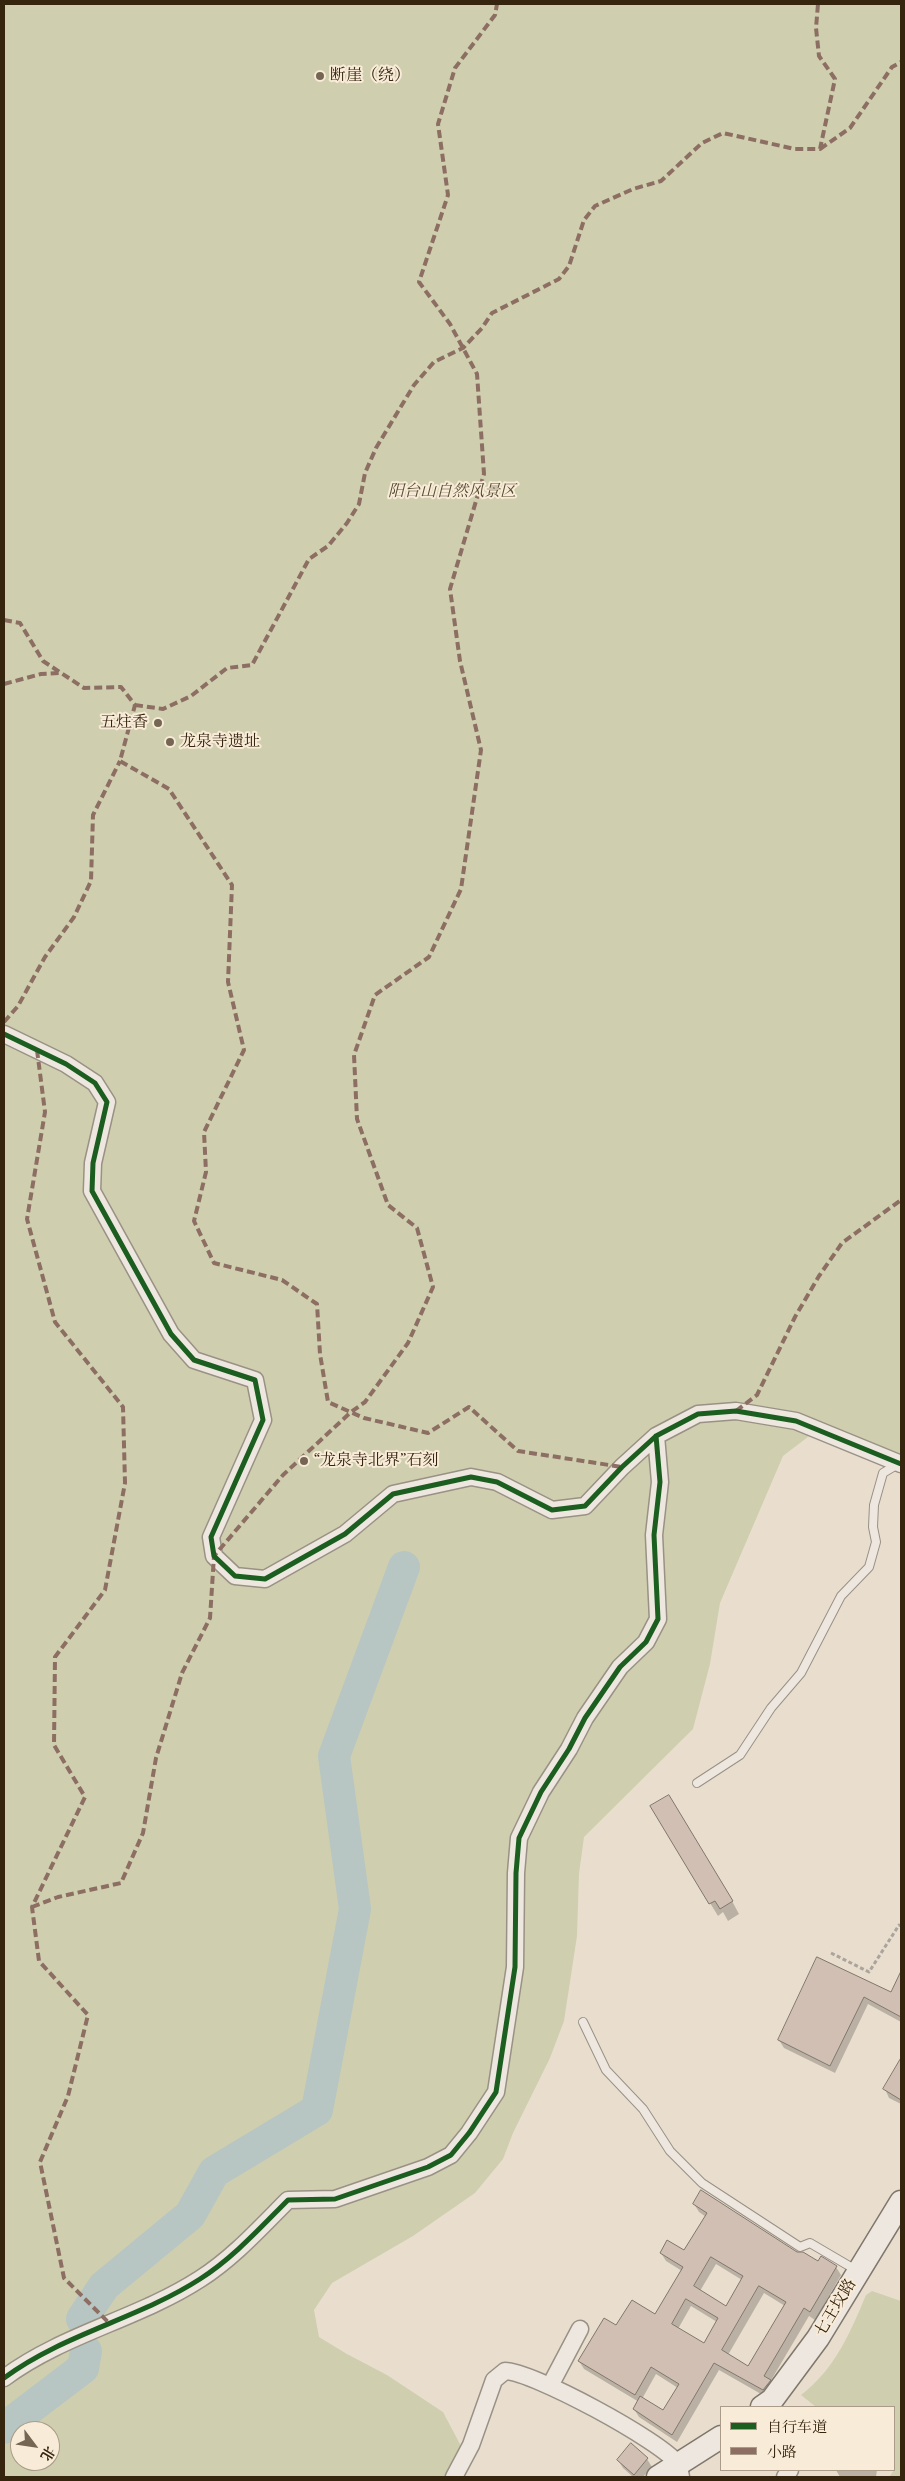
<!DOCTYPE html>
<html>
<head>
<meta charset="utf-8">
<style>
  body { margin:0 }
  #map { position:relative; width:905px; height:2481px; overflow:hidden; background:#e9dece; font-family:"IM FELL French Canon","Noto Serif SC",serif }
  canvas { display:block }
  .frame { position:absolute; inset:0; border:5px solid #35250f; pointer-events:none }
  .legend { position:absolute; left:720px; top:2406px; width:175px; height:65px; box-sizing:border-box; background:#f8ebd8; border:1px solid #aa9c88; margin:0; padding:6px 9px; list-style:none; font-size:15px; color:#35250f }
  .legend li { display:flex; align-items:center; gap:10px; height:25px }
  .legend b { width:25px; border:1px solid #aa9c88 }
  .north { position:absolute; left:10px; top:2421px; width:50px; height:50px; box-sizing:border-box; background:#f8ebd8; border:1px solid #aa9c88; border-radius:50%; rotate:121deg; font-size:14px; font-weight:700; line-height:20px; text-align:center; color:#35250f }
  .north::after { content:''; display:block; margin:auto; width:18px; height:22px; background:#746652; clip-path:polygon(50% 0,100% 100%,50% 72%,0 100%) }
</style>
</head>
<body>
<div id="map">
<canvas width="905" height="2481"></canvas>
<div class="frame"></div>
<ul class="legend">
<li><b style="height:6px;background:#1b5e20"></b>自行车道</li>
<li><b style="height:6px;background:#8d6e63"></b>小路</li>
</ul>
<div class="north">北</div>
</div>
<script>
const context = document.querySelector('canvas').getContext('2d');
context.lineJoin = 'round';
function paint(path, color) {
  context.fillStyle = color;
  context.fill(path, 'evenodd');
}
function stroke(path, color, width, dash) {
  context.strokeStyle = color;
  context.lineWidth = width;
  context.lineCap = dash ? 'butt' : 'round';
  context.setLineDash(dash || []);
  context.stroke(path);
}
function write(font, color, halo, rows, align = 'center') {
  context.font = font + ' "IM FELL French Canon","Noto Serif SC",serif';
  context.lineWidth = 4;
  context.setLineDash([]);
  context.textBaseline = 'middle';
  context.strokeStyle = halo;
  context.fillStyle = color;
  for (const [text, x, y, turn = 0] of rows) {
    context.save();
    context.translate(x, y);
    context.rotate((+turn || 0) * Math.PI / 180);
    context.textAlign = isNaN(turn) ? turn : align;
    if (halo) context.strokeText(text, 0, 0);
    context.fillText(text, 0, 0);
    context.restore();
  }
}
const green = new Path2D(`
  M4,4h897v1450l-33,-13 -51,-11 -34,26 -63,147 -10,61 -17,65 -109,108 -5,37 -2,62 -13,85 -14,37 -37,75 -10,26 -28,34 -62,43 -81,47 -18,27 5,27 28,17 40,21 56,37 18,34 -7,31h-450zM20,2431h30v30h-30z
  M872,2291l29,10v176h-12l5,-7v-63h-78l-15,-12c34,-26 49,-62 65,-100z`);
const shadow = new Path2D(`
  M659,1819l73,82 7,13 -11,7 -5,-9 -5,4z
  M818,1959l73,34 10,-19v48l-33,-18 -33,69 -51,-25 -5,-8z
  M901,2060v44l-12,-6 -4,-9z
  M694,2204l124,59 18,4 5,8 -26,45 -6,-4 -39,66 4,7 -6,9 -49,-28 -42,72 -38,-25 -5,-8 5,-7 -55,-33 -5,-8 38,-34 38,-11 27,-45 -16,-10 -5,-8 24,-1 21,-35 -7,-5zM716,2264l26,16 -16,27 -26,-16zM764,2293l21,13 -36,62 -21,-13zM691,2306l26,16 -13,23 -26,-16zM656,2374l22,14 -14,24 -22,-13z
  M647,2459l5,8 -9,10h-10l-10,-9 -5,-8z
  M836,2470h41l-1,7h-36z`);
const river = new Path2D(`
  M82,2319l22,-33 86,-71 24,-43 103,-62 38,-201 -21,-153 70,-189
  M4,2428l79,-60 3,-17`);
const building = new Path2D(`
  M669,1795l64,106 -13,8 -5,-8 -6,3 -59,-98z
  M817,1957l74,35 10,-21v46l-37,-20 -34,69 -52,-26z
  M901,2058v42l-18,-11z
  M701,2190l96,62h6l15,9 3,-5 16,10 -27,46 -6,-4 -40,68 7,4 -8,10 -49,-27 -42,72 -39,-26 7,-13 23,14 16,-26 -28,-17 -16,28 -57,-34 26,-43 12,7 16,-25 23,14 28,-47 -23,-14 7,-13 17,10 23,-37 -14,-9zM711,2257l32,19 -17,30 -32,-20zM759,2286l27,16 -38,64 -26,-16zM686,2299l32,19 -14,25 -32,-19z
  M631,2443l17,15 -14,17 -17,-15z`);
const path = new Path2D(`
  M831,1953l38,19 30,-47 2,1`);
const lane = new Path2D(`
  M697,1783l43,-28 31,-47 30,-35 40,-77 28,-29 7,-25 -3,-15 1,-22 9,-32 15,-9
  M583,2022l23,48 37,39 27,42 32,32 98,64 10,-4 46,27`);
const street = new Path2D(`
  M4,1034l62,30 29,19 12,19 -14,61 -1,28 79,143 23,26 61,20 8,40 -52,117 3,19 21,20 30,3 80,-45 48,-40 78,-17 26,5 55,28 33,-4 37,-39 34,-31 42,-22 38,-3 60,10 105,43
  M4,2378c59,-44 134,-59 196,-99 33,-21 60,-51 88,-79l47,-1 93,-32 23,-12 18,-22 27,-41 19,-125 1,-94 3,-35 22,-46 28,-43 16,-31 35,-51 26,-25 12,-23 -4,-84 6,-53 -4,-46
  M551,2384l29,-55
  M454,2477l17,-32 23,-65 11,-9c27,0 156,70 172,92 3,3 3,10 4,14
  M785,2477l5,-7`);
const secondary = new Path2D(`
  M762,2407l10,-7 46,-62 83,-136
  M658,2477l63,-40`);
const quiet = new Path2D(`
  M820,149l30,-21 42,-61 9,-5
  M4,620l16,3 23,38 41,27 37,-1 14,18 -15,56 49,28 63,96 -4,97 16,68 -40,82 2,40 -12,49 20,42 68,17 35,24 3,50 8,48 36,16 64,15 41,-26 49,44 104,16
  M4,684l37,-10 20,-1
  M135,705l28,4 28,-13 36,-28 25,-3 57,-106 19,-13 19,-23 12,-19 6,-31 11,-25 38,-63 20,-23 29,-14 19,-20 10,-15 67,-34 10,-13 15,-46 11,-14 38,-17 28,-8 41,-38 21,-10 72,16h25l15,-70 -16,-23 -3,-28 2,-24
  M4,1022l14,-16 27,-49 29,-40 17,-36 2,-66 27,-54
  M37,1050l8,62 -18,107 28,103 68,85 2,76 -20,107 -50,67 -1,88 31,52 -53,110 7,54 49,54 -20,81 -28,66 24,116 46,46
  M736,1411l21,-16 38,-78 24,-41 23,-33 59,-43
  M32,1907l26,-10 63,-14 22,-50 13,-75 26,-85 28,-55 4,-62 69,-81 68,-63 14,-10 43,-59 25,-56 -16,-59 -29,-23 -31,-86 -3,-64 21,-60 54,-38 32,-68 20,-139 -21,-89 -10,-72 34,-115 -7,-100 -27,-50 -31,-42 29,-87 -10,-71 17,-56 40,-53 2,-11`);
const cycleway = new Path2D(`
  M4,1034l62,30 29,19 12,19 -14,61 -1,28 79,143 23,26 61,20 8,40 -52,117 3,19 21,20 30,3 80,-45 48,-40 78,-17 26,5 55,28 33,-4 37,-39 34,-31 42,-22 38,-3 60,10 105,43
  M4,2378c59,-44 134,-59 196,-99 33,-21 60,-51 88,-79l47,-1 93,-32 23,-12 18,-22 27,-41 19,-125 1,-94 3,-35 22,-46 28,-43 16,-31 35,-51 26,-25 12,-23 -4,-84 6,-53 -4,-46`);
const markers = [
  [320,76,5,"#746652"],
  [158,723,5,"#746652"],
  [170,742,5,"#746652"],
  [304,1461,5,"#746652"]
];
const poiNames = [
  ["断崖（绕）",330,76],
  ["五炷香",148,723,"right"],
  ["龙泉寺遗址",180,742],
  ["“龙泉寺北界”石刻",314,1461]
];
const parkNames = [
  ["阳台山自然风景区",452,492]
];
const streetNames = [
  ["七王坟路",836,2308,-59]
];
paint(green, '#cfcfaf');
paint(shadow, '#0003');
stroke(river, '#b7c5c3', 32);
paint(building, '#d1bfb3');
stroke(building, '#7f776c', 1);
stroke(lane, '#999185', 10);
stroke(street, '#999185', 19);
stroke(secondary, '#7f776c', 25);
stroke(path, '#aaa49c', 3, [4, 2.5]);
stroke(lane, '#ede7df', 8);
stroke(street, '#ede7df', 16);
stroke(secondary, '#ede7df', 22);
stroke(quiet, '#8d6e63', 4, [8, 4]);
stroke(cycleway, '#1b5e20', 5);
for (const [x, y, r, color] of markers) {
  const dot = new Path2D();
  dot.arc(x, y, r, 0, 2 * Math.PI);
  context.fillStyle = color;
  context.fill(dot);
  stroke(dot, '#f8ebd8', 2);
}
write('16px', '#35250f', '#f8ebd8', poiNames, 'left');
write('italic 16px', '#564c30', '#f8ebd8', parkNames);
write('16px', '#35250f', '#f8ebd8', streetNames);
</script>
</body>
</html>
